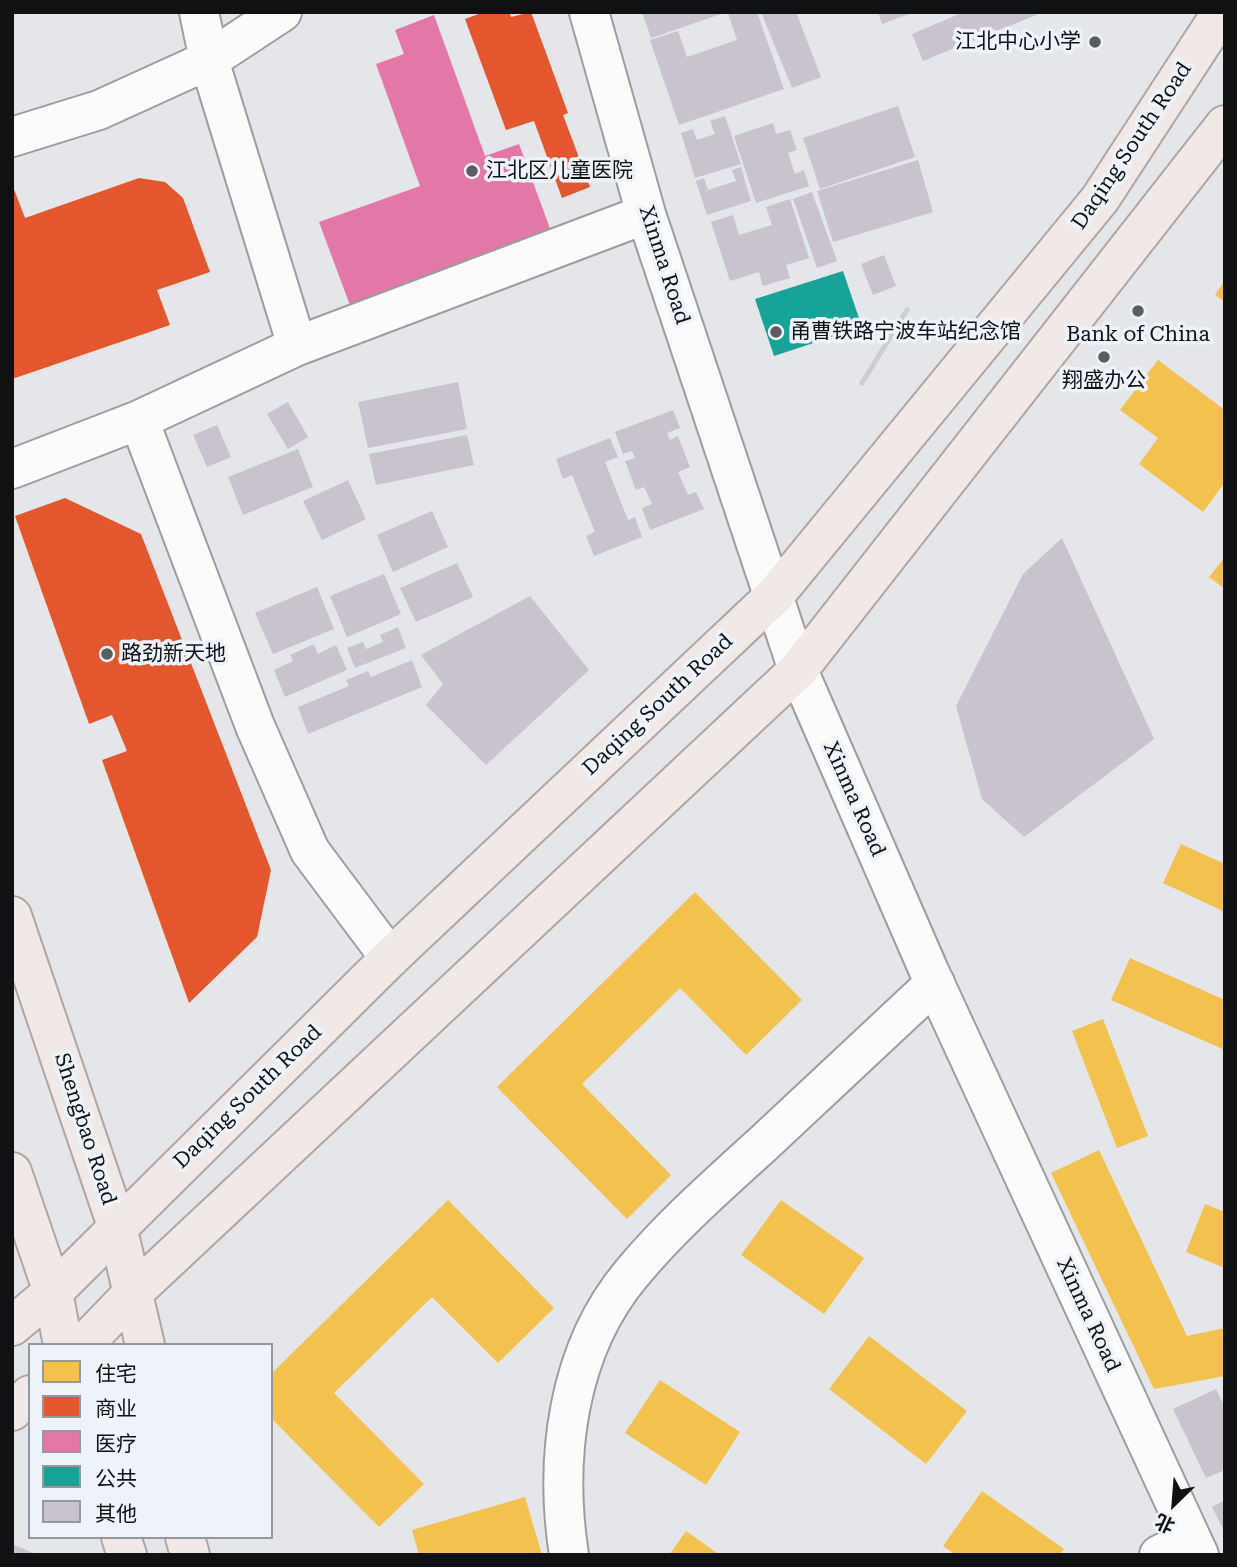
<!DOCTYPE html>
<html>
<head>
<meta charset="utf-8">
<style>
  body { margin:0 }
  #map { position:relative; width:1237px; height:1567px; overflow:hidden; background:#e4e6e9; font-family:"Roboto Serif","Noto Sans SC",serif }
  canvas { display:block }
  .frame { position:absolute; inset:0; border:14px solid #0f1113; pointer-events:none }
  .legend { position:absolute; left:28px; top:1343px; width:245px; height:196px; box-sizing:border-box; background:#eef3f9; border:2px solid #95999d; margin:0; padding:9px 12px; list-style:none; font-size:21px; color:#0f1113 }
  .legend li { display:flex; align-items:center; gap:14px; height:35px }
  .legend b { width:35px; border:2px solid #95999d }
  .north { position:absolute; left:1139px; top:1469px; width:70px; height:70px; -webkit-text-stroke:5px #eef3f9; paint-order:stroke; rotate:205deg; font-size:19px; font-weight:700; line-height:28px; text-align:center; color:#0f1113 }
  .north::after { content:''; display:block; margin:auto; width:24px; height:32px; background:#0f1113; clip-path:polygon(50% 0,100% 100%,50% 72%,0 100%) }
</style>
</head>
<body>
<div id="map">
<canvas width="1237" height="1567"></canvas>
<div class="frame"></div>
<ul class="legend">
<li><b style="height:19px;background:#f2c14e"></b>住宅</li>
<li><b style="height:19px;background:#e4572e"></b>商业</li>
<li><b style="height:19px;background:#e377a8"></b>医疗</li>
<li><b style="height:19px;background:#17a398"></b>公共</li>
<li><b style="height:19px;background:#c8c3cd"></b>其他</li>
</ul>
<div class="north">北</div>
</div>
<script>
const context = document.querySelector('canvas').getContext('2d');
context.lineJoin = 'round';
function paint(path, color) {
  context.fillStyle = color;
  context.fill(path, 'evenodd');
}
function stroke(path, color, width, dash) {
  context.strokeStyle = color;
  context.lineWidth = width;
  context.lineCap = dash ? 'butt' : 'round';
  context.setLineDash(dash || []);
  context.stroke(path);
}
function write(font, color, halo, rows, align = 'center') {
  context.font = font + ' "Roboto Serif","Noto Sans SC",serif';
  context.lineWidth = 7;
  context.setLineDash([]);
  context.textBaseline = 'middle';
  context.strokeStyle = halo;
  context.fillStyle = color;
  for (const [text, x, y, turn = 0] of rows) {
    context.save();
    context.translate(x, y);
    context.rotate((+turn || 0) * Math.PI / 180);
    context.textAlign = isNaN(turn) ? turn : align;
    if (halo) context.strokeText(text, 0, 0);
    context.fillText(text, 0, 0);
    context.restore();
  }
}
const homes = new Path2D(`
  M25,218l48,140 -61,21v-156z
  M1225,280v22l-10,-7z
  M1158,360l67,50v72l-22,30 -64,-48 19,-26 -38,-28z
  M77,507l55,156 -57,20 -56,-156z
  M1225,557v32l-16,-12z
  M172,777l56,156 -57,20 -56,-156z
  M1181,844l44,20v48l-62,-29z
  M695,892l107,108 -56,55 -66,-67 -98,96 89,91 -44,44 -130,-132z
  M1130,958l95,42v50l-114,-50z
  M1103,1019l45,117 -31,12 -45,-117z
  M1099,1150l88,186 38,-8v48l-71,13 -103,-216z
  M448,1200l106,108 -56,55 -66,-66 -98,96 90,91 -45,43 -108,-109v-44z
  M781,1200l83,58 -40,56 -83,-59z
  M1205,1204l20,8v56l-39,-16z
  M869,1336l98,75 -41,53 -97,-75z
  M660,1380l80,52 -34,53 -81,-52z
  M982,1491l82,58 -5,6h-103l-13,-9z
  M525,1497l17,58h-123l-7,-25z
  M686,1531l34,24h-51z`);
const shops = new Path2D(`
  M484,12h25l2,5 20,-5 37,101 -5,2 27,72 -28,11 -28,-77 -28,9 -41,-111z
  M139,178l26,4 18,16 27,74 -53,18 13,35 -158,54v-195l13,34z
  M65,498l76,36 130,336 -14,67 -68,66 -87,-243 25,-9 -15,-36 -23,9 -74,-208z`);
const health = new Path2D(`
  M434,15l51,141 34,-12 33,90 -201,74 -32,-86 101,-36 -44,-122 28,-10 -9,-24z`);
const public = new Path2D(`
  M843,271l19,56 -88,29 -19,-57z`);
const building = new Path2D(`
  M642,12h81l1,1 -73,25z
  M757,12l27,77 -105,36 -29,-85 28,-9 9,26 50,-17 -9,-27z
  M761,12h35l25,65 -29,11z
  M878,12h33l1,1 -30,11z
  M964,12h71l1,3 -113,46 -11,-27z
  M898,106l17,51 -95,32 -17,-51z
  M725,116l16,48 -46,14 -14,-45 12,-4 4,11 18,-6 -5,-13z
  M773,123l3,11 14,-4 7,20 -9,3 7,21 9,-4 5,16 -53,17 -22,-67z
  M918,160l15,52 -100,30 -16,-51z
  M741,167l10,34 -44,14 -11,-34 8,-3 4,12 28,-9 -4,-11z
  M812,192l25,69 -20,7 -24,-69z
  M790,199l19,59 -23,7 4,13 -27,8 -4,-14 -29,9 -19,-59 22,-7 6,20 33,-10 -6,-18z
  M884,255l12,31 -23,9 -12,-31z
  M458,382l9,47 -99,19 -10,-46z
  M288,402l20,35 -20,12 -21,-35z
  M673,410l7,18 -13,5 3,7 8,-4 12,31 -12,5 10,23 8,-3 8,17 -54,21 -8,-22 10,-4 -8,-17 -8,3 -11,-29 10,-3 -3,-7 -9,3 -8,-22z
  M217,425l14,32 -24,10 -14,-32z
  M467,435l7,30 -98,20 -7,-31z
  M610,438l8,19 -13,5 23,58 7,-3 7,20 -48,19 -8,-20 9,-4 -23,-57 -9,4 -7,-20z
  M298,449l15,38 -70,28 -15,-38z
  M348,480l18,39 -44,21 -19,-39z
  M432,511l16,36 -55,25 -16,-37z
  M1062,538l92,201 -130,98 -42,-38 -26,-93 67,-132z
  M457,563l16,34 -57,25 -16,-34z
  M384,574l17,40 -54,23 -17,-41z
  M317,587l17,42 -61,25 -18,-41z
  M530,596l59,74 -103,95 -60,-60 17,-21 -22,-29z
  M398,627l8,21 -51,20 -8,-20 16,-6 3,7 17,-7 -3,-7z
  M314,644l4,10 18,-9 11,25 -62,27 -11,-27 19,-9 -3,-6z
  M412,660l10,27 -114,47 -10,-27 51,-21 -3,-6 22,-9 3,6z
  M1216,1389l9,19v62l-19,8 -33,-69z
  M1225,1500v33l-13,-26z
  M12,1544l26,11h-26z`);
const minor = new Path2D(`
  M199,12l10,48 88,286
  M589,12l57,202 152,456 131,301 270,584
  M12,137l87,-27 110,-50 73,-48
  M12,469l127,-49
  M390,958l-80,-107 -55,-125 -116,-306 158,-74 349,-132
  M569,1555c-15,-96 -2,-205 63,-282 39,-47 87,-89 132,-130 57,-53 114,-107 171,-160
  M1159,1555l32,-16`);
const major = new Path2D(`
  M12,916l105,310 28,119
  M12,1172l41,120 10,53
  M12,1326l41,-34 337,-334 385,-363 325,-396 122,-187
  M83,1345l51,-53 664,-622 427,-545
  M12,1411l18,-16
  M121,1537l6,18
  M185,1537l5,18`);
const rail = new Path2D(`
  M862,383l45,-73`);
const markers = [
  [1095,42,7,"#5a5c5e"],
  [472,171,7,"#5a5c5e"],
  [1138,311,7,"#5a5c5e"],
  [776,332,7,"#5a5c5e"],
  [1104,357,7,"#5a5c5e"],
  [107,654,7,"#5a5c5e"]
];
const poiNames = [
  ["江北中心小学",1081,42,"right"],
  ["江北区儿童医院",486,171],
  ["甬曹铁路宁波车站纪念馆",790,332],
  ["Bank of China",1138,335,"center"],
  ["翔盛办公",1104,381,"center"],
  ["路劲新天地",121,654]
];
const streetNames = [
  ["Daqing South Road",1132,146,-56],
  ["Xinma Road",664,265,72],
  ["Daqing South Road",658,705,-43],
  ["Xinma Road",854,799,66],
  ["Daqing South Road",248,1097,-44],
  ["Shengbao Road",85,1129,72],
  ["Xinma Road",1088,1315,65]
];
paint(homes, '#f2c14e');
paint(shops, '#e4572e');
paint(health, '#e377a8');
paint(public, '#17a398');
paint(building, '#c8c3cd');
stroke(minor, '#9b9d9f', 42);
stroke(major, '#b1a5a3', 42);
stroke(minor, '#fbfbfc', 38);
stroke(major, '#f0e9e7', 38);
stroke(rail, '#cdcdcf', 5);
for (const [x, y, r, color] of markers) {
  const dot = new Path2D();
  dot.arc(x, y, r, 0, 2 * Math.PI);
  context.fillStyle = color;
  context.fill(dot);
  stroke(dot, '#eef3f9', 2.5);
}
write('21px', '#0f1113', '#eef3f9', poiNames, 'left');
write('21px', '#0f1113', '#eef3f9', streetNames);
</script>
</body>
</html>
